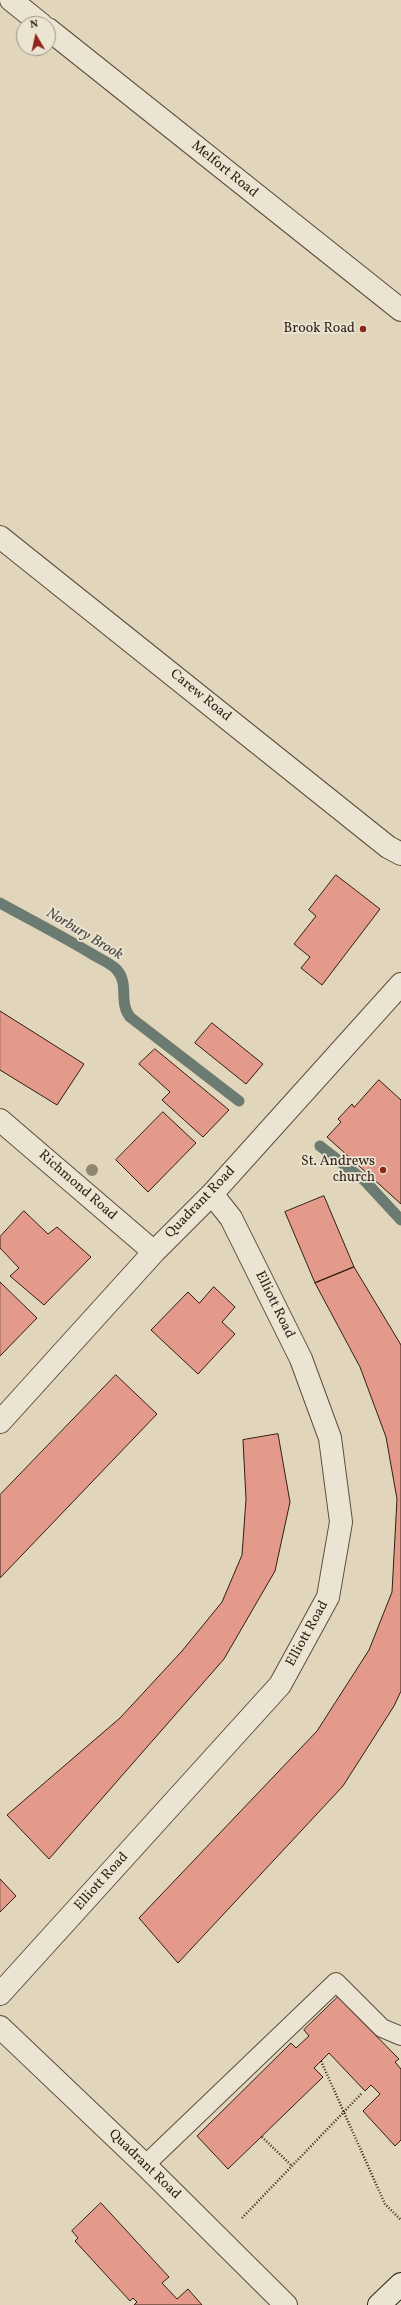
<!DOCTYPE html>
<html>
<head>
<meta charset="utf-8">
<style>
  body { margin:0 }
  #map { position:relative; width:401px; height:2305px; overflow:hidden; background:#e1d6bb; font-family:Vollkorn,serif }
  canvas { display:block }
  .north { position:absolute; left:16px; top:16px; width:40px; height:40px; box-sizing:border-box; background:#ece4d3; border:1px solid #a09587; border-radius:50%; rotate:351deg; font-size:11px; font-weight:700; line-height:16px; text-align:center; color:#2f1f14 }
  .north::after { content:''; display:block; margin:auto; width:14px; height:18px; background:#8f2418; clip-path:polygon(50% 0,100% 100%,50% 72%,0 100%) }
</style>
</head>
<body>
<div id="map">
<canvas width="401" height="2305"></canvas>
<div class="north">N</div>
</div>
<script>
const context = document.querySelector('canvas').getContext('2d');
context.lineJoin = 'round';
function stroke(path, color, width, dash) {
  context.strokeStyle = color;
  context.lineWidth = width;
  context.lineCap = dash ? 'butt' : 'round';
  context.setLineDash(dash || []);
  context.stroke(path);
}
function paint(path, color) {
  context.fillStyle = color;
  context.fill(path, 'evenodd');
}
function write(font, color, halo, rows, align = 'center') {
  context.font = font + ' Vollkorn,serif';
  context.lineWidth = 3.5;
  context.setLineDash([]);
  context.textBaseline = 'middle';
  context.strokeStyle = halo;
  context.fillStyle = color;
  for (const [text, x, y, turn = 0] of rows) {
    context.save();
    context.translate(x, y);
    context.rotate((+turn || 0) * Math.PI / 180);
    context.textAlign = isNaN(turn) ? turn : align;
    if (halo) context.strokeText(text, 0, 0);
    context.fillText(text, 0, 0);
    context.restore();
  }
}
const stream = new Path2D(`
  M0,903c31,17 62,33 92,51 8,5 18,9 24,15 14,14 2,33 14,48l109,84
  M320,1146l45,35 36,39`);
const building = new Path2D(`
  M336,875l44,34 -58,76 -21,-17 9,-11 -16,-13 22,-28 -7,-6z
  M0,1011l84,53 -27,41 -57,-35z
  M212,1023l51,41 -17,20 -51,-41z
  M155,1049l74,61 -26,27 -41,-37 8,-8 -31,-28z
  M379,1080l22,20v104l-74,-67 14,-15 -3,-3 14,-15 2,3z
  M163,1112l33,31 -48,49 -32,-32z
  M324,1196l30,71 -39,16 -30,-71z
  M24,1211l24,23 9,-7 34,30 -47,48 -34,-29 9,-8 -19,-20v-11z
  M354,1267l47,78v346l-7,15 -51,80 -165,177 -39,-45 178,-187 52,-81 23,-58 5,-93 -11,-62 -26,-70 -45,-84z
  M0,1282l37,36 -37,38z
  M214,1287l21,20 -13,15 13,12 -37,40 -47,-44 37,-38 11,11z
  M116,1375l41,39 -157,164v-83z
  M278,1434l12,68 -15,69 -51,88 -175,200 -42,-44 113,-97 62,-67 40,-49 20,-47 4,-56 -3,-59z
  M0,1879l16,17 -16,16z
  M338,1997l61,62 -4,3 6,7v71l-6,6 -32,-35 17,-17 -9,-9 -6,6 -36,-38 -15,15 9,9 -95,92 -31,-33 94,-93 5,5 13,-12 -5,-6z
  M101,2203l68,74 -7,6 15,16 11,-10 14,16h-68l3,-3 -4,-4 -3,3 -55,-60 3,-3 -6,-7z`);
const path = new Path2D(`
  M321,2061l64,143 16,16
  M262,2137l30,29
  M242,2218l120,-125`);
const service = new Path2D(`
  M145,2165l191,-183 46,46 19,8`);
const minor = new Path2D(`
  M11,0l30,24
  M48,29l353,281
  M0,537l388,310 13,7
  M0,1120l154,132
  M0,1422l154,-170 58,-58 189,-210
  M0,1994l280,-309 48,-88 13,-75 -11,-84 -29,-79 -70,-141 -19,-24
  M0,2027l145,138 141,140`);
const secondary = new Path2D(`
  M379,2305l22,-21`);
const trees = [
  [92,1170]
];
const markers = [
  [363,329,4,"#8f2418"],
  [383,1170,4,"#8f2418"]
];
const streetNames = [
  ["Melfort Road",224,170,39],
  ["Carew Road",200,696,39],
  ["Richmond Road",77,1186,41],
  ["Quadrant Road",201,1203,-46],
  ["Elliott Road",274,1305,64],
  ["Elliott Road",308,1634,-61],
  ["Elliott Road",102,1882,-48],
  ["Quadrant Road",144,2165,44]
];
const poiNames = [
  ["Brook Road",355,329],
  ["St. Andrews",375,1162],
  ["church",375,1178]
];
const waterNames = [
  ["Norbury Brook",84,935,31]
];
stroke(stream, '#6c7b72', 11);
paint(building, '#e39a8a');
stroke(building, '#2f1f14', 1);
stroke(service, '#5c4d3e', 20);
stroke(minor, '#5c4d3e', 24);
stroke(secondary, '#2f1f14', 24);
stroke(path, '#2f1f14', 2.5, [1, 2]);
stroke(service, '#ece4d3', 18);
stroke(minor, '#ece4d3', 22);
stroke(secondary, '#ece4d3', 22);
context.fillStyle = '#908771';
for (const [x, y] of trees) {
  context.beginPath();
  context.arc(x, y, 6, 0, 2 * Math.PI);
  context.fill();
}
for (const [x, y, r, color] of markers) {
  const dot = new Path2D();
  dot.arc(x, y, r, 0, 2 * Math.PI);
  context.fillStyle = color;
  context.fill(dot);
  stroke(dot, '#ece4d3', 1.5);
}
write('14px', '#2f1f14', '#ece4d3', streetNames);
write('14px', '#2f1f14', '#ece4d3', poiNames, 'right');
write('italic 15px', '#4d4d43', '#ece4d3', waterNames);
</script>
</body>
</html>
